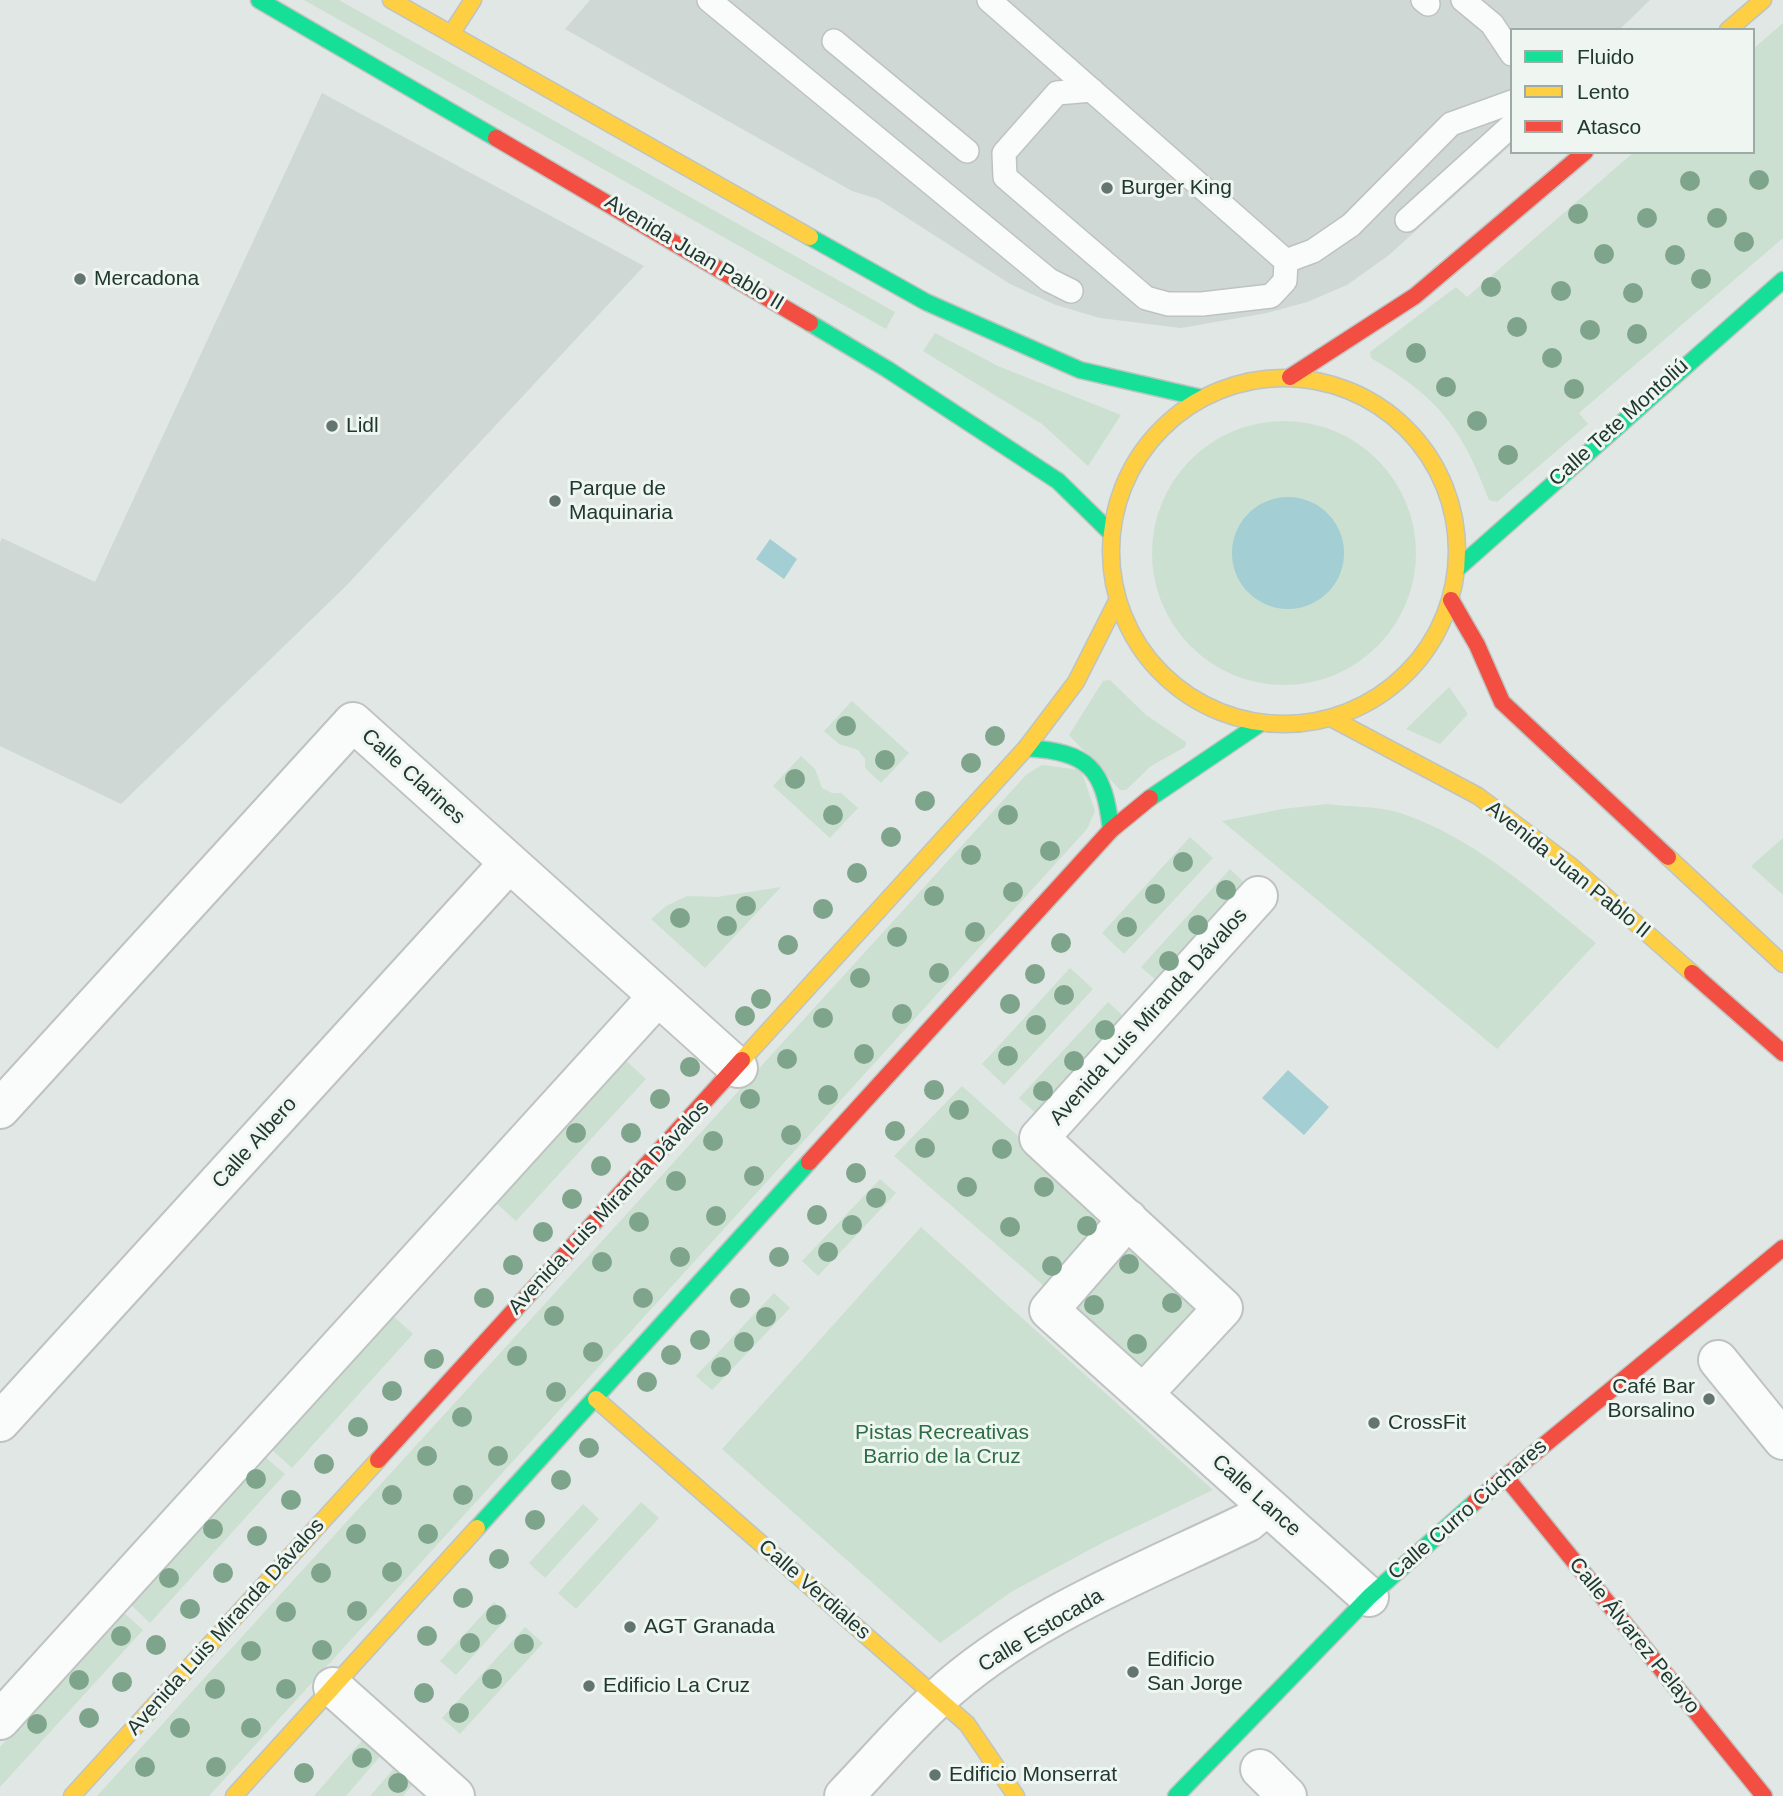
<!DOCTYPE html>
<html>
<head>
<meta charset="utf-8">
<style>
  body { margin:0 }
  #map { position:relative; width:1783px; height:1796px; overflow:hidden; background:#e1e7e4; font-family:Helvetica,sans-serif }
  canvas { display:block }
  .legend { position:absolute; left:1510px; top:28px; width:245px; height:126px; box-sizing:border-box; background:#eff6f2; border:2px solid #9daaa5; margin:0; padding:9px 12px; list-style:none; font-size:21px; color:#213831 }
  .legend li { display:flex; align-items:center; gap:14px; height:35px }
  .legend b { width:35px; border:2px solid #9daaa5 }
</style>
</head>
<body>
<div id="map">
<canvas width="1783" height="1796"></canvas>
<ul class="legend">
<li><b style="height:9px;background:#16e098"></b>Fluido</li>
<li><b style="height:9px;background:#ffcf43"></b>Lento</li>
<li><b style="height:9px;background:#f24e42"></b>Atasco</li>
</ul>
</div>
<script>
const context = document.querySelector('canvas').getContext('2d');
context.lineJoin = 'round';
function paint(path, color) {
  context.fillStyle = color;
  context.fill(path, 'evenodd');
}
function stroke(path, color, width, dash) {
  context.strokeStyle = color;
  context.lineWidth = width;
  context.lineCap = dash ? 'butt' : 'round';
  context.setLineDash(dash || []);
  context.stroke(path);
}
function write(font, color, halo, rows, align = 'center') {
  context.font = font + ' Helvetica,sans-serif';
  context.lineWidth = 6;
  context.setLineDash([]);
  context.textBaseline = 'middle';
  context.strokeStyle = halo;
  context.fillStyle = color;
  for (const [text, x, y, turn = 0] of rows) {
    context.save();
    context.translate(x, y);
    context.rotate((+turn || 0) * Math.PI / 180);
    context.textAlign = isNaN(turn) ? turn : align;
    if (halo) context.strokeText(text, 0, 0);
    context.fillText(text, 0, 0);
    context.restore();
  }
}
const built = new Path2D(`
  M590,0h1060l-31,30h-107v114l-123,111 -42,30 -40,17 -40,11 -86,15 -81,-10 -44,-13 -46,-21 -132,-85 -26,-8 -287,-162z
  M322,93l322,173 -298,320 -225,218 -121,-58v-203l2,-5 93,44z`);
const green = new Path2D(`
  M304,0h35l556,312 -9,17z
  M1783,23v215l-204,175 9,11 -91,78 -8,-2c-27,-72 -51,-103 -118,-142l-1,-6 86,-65 11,10 167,-145h119v-103z
  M935,333l63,33 123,49 -33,51 -46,-42 -119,-73z
  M1152 553a132 132 0 1 1 264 0a132 132 0 1 1-264 0Z
  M1110,680l36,35 40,27 -1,5 -34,19 -25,24h-6l-51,-55 34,-54z
  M1449,687l19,27 -28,30 -34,-15z
  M852,701l57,52 -28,30 -16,-15v-9l-7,-9 -19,-6 -15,-13z
  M801,756l14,13 7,19 10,5h9l17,15 -28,30 -57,-52z
  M1042,765l39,5 14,41 -8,18 -878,967h-112l930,-1022z
  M1328,804c22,3 48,2 69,8 78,25 137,81 199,131l-99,106 -275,-228 60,-12z
  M1190,837l23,21 -89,96 -22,-21z
  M1783,838v57l-32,-29z
  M1230,869l22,21 -88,97 -23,-20z
  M781,887l-76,81 -54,-49 15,-13 21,-10 30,1z
  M1070,968l23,21 -89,96 -22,-21z
  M1108,1002l22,20 -88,97 -23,-21z
  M624,1059l22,20 -130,142 -21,-19z
  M962,1086l246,220 -66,65 -248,-215z
  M880,1179l16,14 -78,83 -16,-15z
  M921,1227l292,263 -111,53 -91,49 -71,51 -218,-194z
  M774,1293l16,15 -78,82 -16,-14z
  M392,1315l21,19 -121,134 -21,-19z
  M264,1456l21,18 -135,149 -20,-19z
  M641,1502l18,16 -83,91 -18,-16z
  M583,1504l16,15 -54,59 -16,-15z
  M494,1602l15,14 -53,59 -16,-14z
  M123,1612l20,18 -143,157v-40z
  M525,1627l18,16 -83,91 -18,-16z
  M365,1737l18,16 -37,43h-32z
  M396,1766l19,16 -12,14h-33z`);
const water = new Path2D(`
  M1232 553a56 56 0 1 1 112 0a56 56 0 1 1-112 0Z
  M770,539l27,20 -13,20 -28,-20z
  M1288,1070l41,37 -25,28 -42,-37z`);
const lane = new Path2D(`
  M709,0l340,280 22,11
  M989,0l297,261
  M1423,0l5,4
  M1463,0l29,24 20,30
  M834,41l133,110
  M1092,90l-35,3 -53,60 1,24 141,121 22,6h34l69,-8 14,-15 1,-20
  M1407,220l105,-95
  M1286,261l27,-10 38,-26 100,-101 61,-22`);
const street = new Path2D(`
  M0,1109l353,-387 385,346
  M1128,1219l-79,91 320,287
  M1718,1360l65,80
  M1144,1393l79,-85 -184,-170 219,-242
  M0,1422l509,-559
  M333,1687l122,109
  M0,1720l658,-724
  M1260,1769l27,27
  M844,1796c31,-32 60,-67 93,-97 87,-81 206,-126 311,-177l19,-16`);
const fast = new Path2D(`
  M259,0l237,138
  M810,237l116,65 154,68 122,28
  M810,323l77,46 171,112 53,52
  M1457,569l326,-289
  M1026,748c63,4 78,20 85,82
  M1150,798l111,-75
  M477,1528l332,-366
  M1176,1796l193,-199 106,-95`);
const slow = new Path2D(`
  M391,0l419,237
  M1728,30l35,-30
  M451,34l22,-34
  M1111 551a173 173 0 1 1 346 0a173 173 0 1 1-346 0Z
  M1331,718l147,78 93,70 121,107
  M1668,857l115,107
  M742,1060l284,-312 50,-66 41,-81
  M596,1399l371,325 49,72
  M72,1796l306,-336
  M234,1796l243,-268`);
const jam = new Path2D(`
  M496,138l314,185
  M1290,377l125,-81 170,-144
  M1451,600l26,45 25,57 166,155
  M1692,973l91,80
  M809,1162l302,-332 39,-32
  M378,1460l364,-400
  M1505,1476l259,320
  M1475,1502l308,-254`);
const trees = [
  [1759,180],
  [1690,181],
  [1578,214],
  [1647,218],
  [1717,218],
  [1744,242],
  [1604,254],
  [1675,255],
  [1701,279],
  [1491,287],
  [1561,291],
  [1633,293],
  [1517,327],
  [1590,330],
  [1637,334],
  [1416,353],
  [1552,358],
  [1446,387],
  [1574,389],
  [1477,421],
  [1508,455],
  [846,726],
  [995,736],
  [885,760],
  [971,763],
  [795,779],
  [925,801],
  [833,815],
  [1008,815],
  [891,837],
  [1050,851],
  [971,855],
  [1183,862],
  [857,873],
  [1226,890],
  [1013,892],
  [1155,894],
  [934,896],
  [746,906],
  [823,909],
  [680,918],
  [1198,925],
  [727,926],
  [1127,927],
  [975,932],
  [897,937],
  [1061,943],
  [788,945],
  [1169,961],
  [939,973],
  [1035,974],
  [860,978],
  [1064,995],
  [761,999],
  [1010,1004],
  [902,1014],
  [745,1016],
  [823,1018],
  [1036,1025],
  [1105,1030],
  [864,1054],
  [1008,1056],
  [787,1059],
  [1074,1061],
  [690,1067],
  [934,1090],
  [1043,1091],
  [828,1095],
  [660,1099],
  [750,1099],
  [959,1110],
  [895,1131],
  [576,1133],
  [631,1133],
  [791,1135],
  [713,1141],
  [925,1148],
  [1002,1149],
  [601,1166],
  [856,1173],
  [754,1176],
  [676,1181],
  [967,1187],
  [1044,1187],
  [876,1198],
  [572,1199],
  [817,1215],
  [716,1216],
  [639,1222],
  [852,1225],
  [1087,1226],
  [1010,1227],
  [543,1232],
  [828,1252],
  [680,1257],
  [779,1257],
  [602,1262],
  [1129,1264],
  [513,1265],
  [1052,1266],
  [484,1298],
  [643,1298],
  [740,1298],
  [1172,1303],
  [1094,1305],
  [554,1316],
  [766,1317],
  [700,1340],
  [744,1342],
  [1137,1344],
  [593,1352],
  [671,1355],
  [517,1356],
  [434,1359],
  [721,1367],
  [647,1382],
  [392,1391],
  [556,1392],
  [462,1417],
  [358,1427],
  [589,1448],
  [427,1456],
  [498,1456],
  [324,1464],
  [256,1479],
  [561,1480],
  [392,1495],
  [463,1495],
  [291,1500],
  [535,1520],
  [213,1529],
  [356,1534],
  [428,1534],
  [257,1536],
  [499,1559],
  [392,1572],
  [223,1573],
  [321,1573],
  [169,1578],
  [463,1598],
  [190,1609],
  [357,1611],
  [286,1612],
  [496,1615],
  [121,1636],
  [427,1636],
  [470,1643],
  [524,1644],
  [156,1645],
  [322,1650],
  [251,1651],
  [492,1679],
  [79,1680],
  [122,1682],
  [215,1689],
  [286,1689],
  [424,1693],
  [459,1713],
  [89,1718],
  [37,1724],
  [180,1728],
  [251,1728],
  [362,1758],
  [145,1767],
  [216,1767],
  [304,1773],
  [398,1783]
];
const markers = [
  [1107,188,7,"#647570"],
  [80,279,7,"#647570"],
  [332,426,7,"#647570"],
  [555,501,7,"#647570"],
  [1709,1399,7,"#647570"],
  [1374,1423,7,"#647570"],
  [630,1627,7,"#647570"],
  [1133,1672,7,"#647570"],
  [589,1686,7,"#647570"],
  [935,1775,7,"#647570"]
];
const poiNames = [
  ["Burger King",1121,188],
  ["Mercadona",94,279],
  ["Lidl",346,426],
  ["Parque de",569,489],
  ["Maquinaria",569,513],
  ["Café Bar",1695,1387,"right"],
  ["Borsalino",1695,1411,"right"],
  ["CrossFit",1388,1423],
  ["AGT Granada",644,1627],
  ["Edificio",1147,1660],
  ["San Jorge",1147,1684],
  ["Edificio La Cruz",603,1686],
  ["Edificio Monserrat",949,1775]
];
const streetNames = [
  ["Avenida Juan Pablo II",694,253,31],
  ["Calle Tete Montoliú",1619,423,-42],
  ["Calle Clarines",413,777,42],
  ["Avenida Juan Pablo II",1568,870,39],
  ["Avenida Luis Miranda Dávalos",1149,1017,-48],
  ["Calle Albero",255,1143,-48],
  ["Avenida Luis Miranda Dávalos",609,1208,-47],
  ["Calle Lance",1256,1496,42],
  ["Calle Curro Cúchares",1468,1510,-41],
  ["Calle Verdiales",814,1590,41],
  ["Avenida Luis Miranda Dávalos",226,1627,-48],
  ["Calle Estocada",1041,1631,-31],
  ["Calle Álvarez Pelayo",1634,1636,51]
];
const parkNames = [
  ["Pistas Recreativas",942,1433],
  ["Barrio de la Cruz",942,1457]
];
paint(built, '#cfd8d4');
paint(green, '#cbe0d1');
paint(water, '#a3ced3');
stroke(lane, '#bec3c1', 26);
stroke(street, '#bec3c1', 42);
stroke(fast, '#bec4c1', 19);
stroke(slow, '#bec4c1', 19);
stroke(jam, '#bec4c1', 19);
stroke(lane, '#fafbfb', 23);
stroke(street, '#fafbfb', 38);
stroke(fast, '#16e098', 16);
stroke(slow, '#ffcf43', 16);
stroke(jam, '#f24e42', 16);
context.fillStyle = '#7fa48c';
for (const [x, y] of trees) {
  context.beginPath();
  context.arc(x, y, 10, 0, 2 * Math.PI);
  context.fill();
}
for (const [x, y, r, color] of markers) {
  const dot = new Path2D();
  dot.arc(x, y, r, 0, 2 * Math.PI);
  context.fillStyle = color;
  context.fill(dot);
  stroke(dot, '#eff6f2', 2.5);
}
write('21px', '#213831', '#eff6f2', poiNames, 'left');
write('21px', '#213831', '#eff6f2', streetNames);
write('21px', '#2e6d44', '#eff6f2', parkNames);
</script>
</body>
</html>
